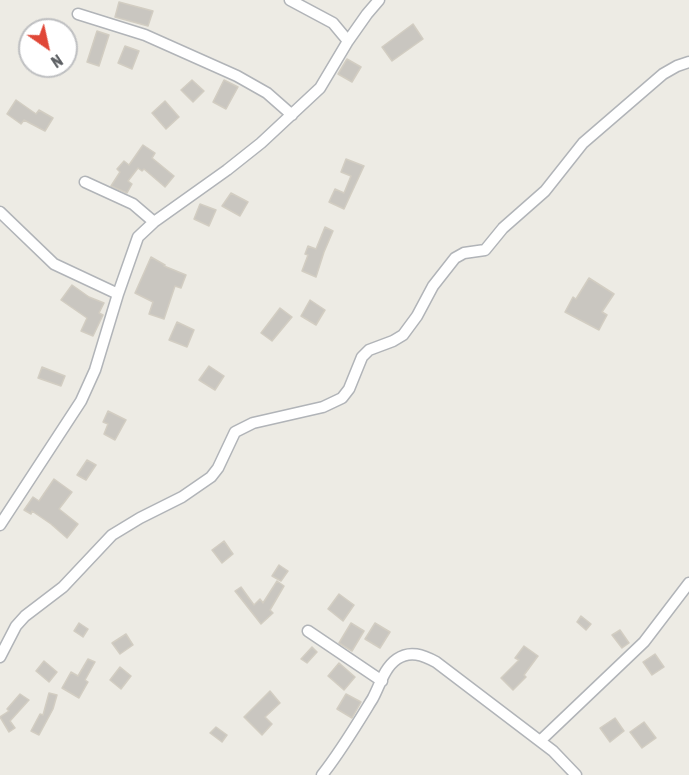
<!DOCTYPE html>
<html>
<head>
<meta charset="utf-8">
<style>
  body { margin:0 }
  #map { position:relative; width:689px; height:775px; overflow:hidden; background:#edebe4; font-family:"Asap Condensed",sans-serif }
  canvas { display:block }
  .north { position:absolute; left:18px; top:18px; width:60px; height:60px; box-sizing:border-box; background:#fff; border:2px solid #bebfc1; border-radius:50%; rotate:146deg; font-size:16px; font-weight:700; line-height:24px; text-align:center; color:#5c5f63 }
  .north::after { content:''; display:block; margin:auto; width:21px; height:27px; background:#e04737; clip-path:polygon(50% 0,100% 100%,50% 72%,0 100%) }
</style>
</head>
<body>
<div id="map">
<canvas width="689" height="775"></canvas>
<div class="north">N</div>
</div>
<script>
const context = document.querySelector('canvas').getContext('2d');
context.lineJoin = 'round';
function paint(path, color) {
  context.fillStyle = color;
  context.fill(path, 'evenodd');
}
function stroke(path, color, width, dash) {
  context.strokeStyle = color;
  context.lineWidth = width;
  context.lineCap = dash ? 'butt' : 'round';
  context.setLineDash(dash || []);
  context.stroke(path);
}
const building = new Path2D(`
  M119,2l34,9 -5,15 -33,-9z
  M413,24l10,15 -31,22 -10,-14z
  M97,31l12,4 -10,31 -12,-4z
  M125,46l14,5 -7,18 -14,-6z
  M347,59l14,8 -9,15 -14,-8z
  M192,80l12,11 -11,11 -12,-12z
  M224,80l14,7 -12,22 -13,-7z
  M16,100l20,14 3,-4 14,8 -8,13 -21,-11 -3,4 -14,-10z
  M165,101l14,16 -13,12 -14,-16z
  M143,145l12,8 -3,5 22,18 -9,11 -21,-18 -2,2 -4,-3 -10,13 4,3 -5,9 -16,-7 9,-14 -3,-3 7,-8 5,4z
  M346,159l18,7 -20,43 -15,-7 6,-13 9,4 7,-17 -10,-4z
  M231,193l17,9 -8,14 -18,-10z
  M200,204l16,6 -7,16 -15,-7z
  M325,227l8,4 -9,21 -8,25 -14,-6 6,-16 -3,-1 3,-8 8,3z
  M151,257l14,8 -1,1 22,9 -5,13 -6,-2 -11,33 -15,-5 4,-12 -18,-9z
  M589,278l25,16 -12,18 5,3 -8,15 -34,-18 8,-15 3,2z
  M72,285l17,12 15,6 -5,10 4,2 -10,21 -12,-5 6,-13 -26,-18z
  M310,300l15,10 -9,15 -15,-9z
  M280,308l12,9 -20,24 -11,-8z
  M177,322l17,8 -7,17 -18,-7z
  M209,366l15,10 -9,14 -16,-10z
  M42,367l23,9 -4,10 -23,-8z
  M108,411l18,9 -11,20 -11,-6 4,-10 -5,-2z
  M87,460l9,5 -10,15 -9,-5z
  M54,479l18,13 -13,17 19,15 -11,14 -16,-14 -19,-13 -1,3 -7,-4 9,-13 6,4z
  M224,541l9,13 -11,9 -10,-13z
  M279,565l9,6 -7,10 -9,-5z
  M277,581l7,5 -14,24 3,3 -12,11 -26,-33 6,-4 13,18 6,-6 3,4z
  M339,594l15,11 -11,16 -15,-12z
  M581,616l10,8 -5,6 -9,-8z
  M79,623l9,6 -5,8 -9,-6z
  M351,623l13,8 -12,20 -13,-8z
  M375,623l15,9 -10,16 -15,-9z
  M620,630l9,13 -7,5 -10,-13z
  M126,634l7,11 -13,9 -8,-11z
  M524,646l14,10 -14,19 2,2 -13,13 -12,-12 18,-18 -4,-2z
  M312,647l5,5 -10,11 -6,-4z
  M655,654l9,13 -12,8 -9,-13z
  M88,659l7,3 -10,18 3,2 -9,16 -17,-10 9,-16 7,4z
  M44,661l13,11 -8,10 -13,-11z
  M339,663l16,14 -11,13 -16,-14z
  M120,667l11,9 -10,13 -11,-9z
  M270,691l10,12 -15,14 7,7 -10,11 -18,-18z
  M49,693l8,2 -4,14 -14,26 -8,-4 9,-17 3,1z
  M20,694l9,6 -19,21 5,7 -6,4 -9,-15 9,-6 -2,-2z
  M346,694l15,8 -9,16 -15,-9z
  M615,718l9,13 -14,11 -10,-14z
  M644,722l12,16 -14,10 -12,-16z
  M216,727l11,8 -5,7 -12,-9z`);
const minor = new Path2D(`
  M290,0l43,23 15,18
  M78,14l67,21 92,41 30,17 25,22
  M85,182l48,22 21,18
  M0,212l54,52 64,30
  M0,525l81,-124 14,-31 23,-76 20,-57 16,-15 73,-52 34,-27 59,-55 28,-47 19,-27 12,-14
  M308,631l74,50
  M0,657l16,-31 9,-10 38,-29 49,-52 28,-17 42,-21 29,-20 7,-9 17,-36 18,-9 70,-16 19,-9 7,-9 13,-32 7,-7 24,-9 10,-6 14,-19 16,-30 22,-28 9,-5 21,-3 18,-22 42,-37 38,-48 80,-69 14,-8 12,-4
  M540,741l104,-99 45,-59
  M322,775c19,-24 35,-51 51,-77 7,-13 11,-30 24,-39 13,-9 26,-4 39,3l117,89 23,24`);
paint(building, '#c9c6c0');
stroke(building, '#d2cdc2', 1.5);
stroke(minor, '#b1b4b8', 13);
stroke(minor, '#fff', 10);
</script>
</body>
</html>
